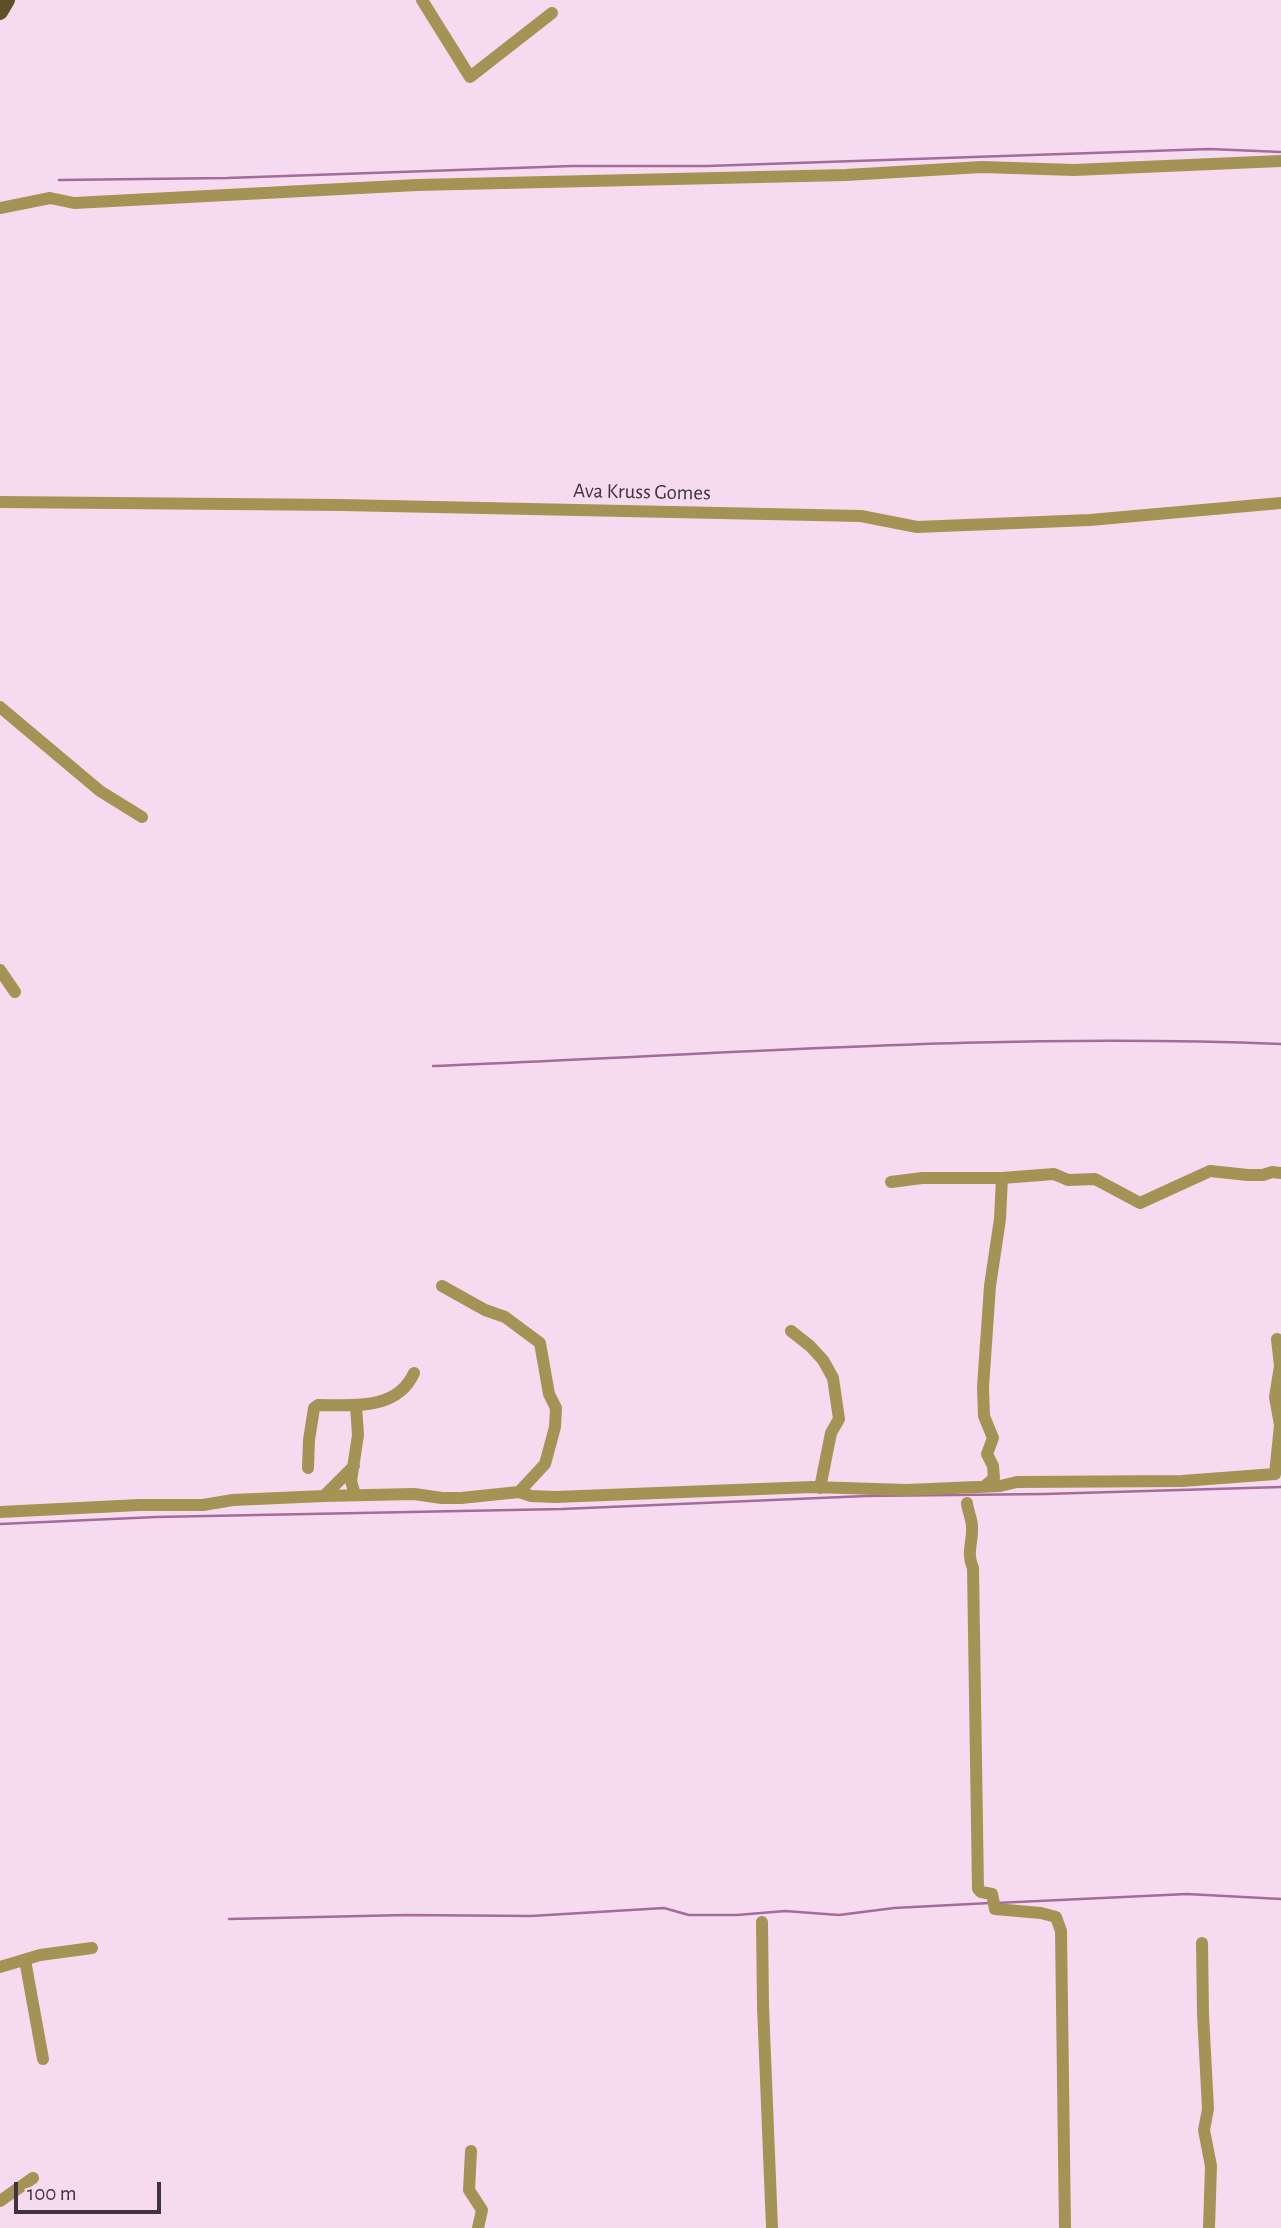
<!DOCTYPE html>
<html>
<head>
<meta charset="utf-8">
<style>
  body { margin:0 }
  #map { position:relative; width:1281px; height:2228px; overflow:hidden; background:#f6dbf0; font-family:"Alegreya Sans",sans-serif }
  canvas { display:block }
  .scale { position:absolute; left:14px; top:2182px; width:147px; height:32px; box-sizing:border-box; border:4px solid #3f343d; border-top:0; padding-left:9px; font-size:21px; line-height:24px; white-space:nowrap; color:#3f343d; -webkit-text-stroke:5px #f6dbf0; paint-order:stroke }
</style>
</head>
<body>
<div id="map">
<canvas width="1281" height="2228"></canvas>
<div class="scale">100 m</div>
</div>
<script>
const context = document.querySelector('canvas').getContext('2d');
context.lineJoin = 'round';
function stroke(path, color, width, dash) {
  context.strokeStyle = color;
  context.lineWidth = width;
  context.lineCap = dash ? 'butt' : 'round';
  context.setLineDash(dash || []);
  context.stroke(path);
}
function write(font, color, halo, rows, align = 'center') {
  context.font = font + ' "Alegreya Sans",sans-serif';
  context.lineWidth = 5;
  context.setLineDash([]);
  context.textBaseline = 'middle';
  context.strokeStyle = halo;
  context.fillStyle = color;
  for (const [text, x, y, turn = 0] of rows) {
    context.save();
    context.translate(x, y);
    context.rotate((+turn || 0) * Math.PI / 180);
    context.textAlign = isNaN(turn) ? turn : align;
    if (halo) context.strokeText(text, 0, 0);
    context.fillText(text, 0, 0);
    context.restore();
  }
}
const stream = new Path2D(`
  M59,180l168,-2 345,-12h135l503,-17 71,3
  M433,1066c283,-11 565,-34 848,-22
  M0,1524l156,-7 406,-8 304,-13 179,-2 236,-7
  M996,1903l191,-9 94,5
  M229,1919l177,-4 125,1 133,-8 25,7h48l48,-4 54,4 55,-7 96,-5`);
const minor = new Path2D(`
  M422,0l48,77 82,-64
  M0,208l50,-10 24,5 343,-18 429,-10 136,-8 92,3 207,-9
  M0,502l341,3 520,11 56,11 173,-7 191,-17
  M0,707l100,84 42,26
  M0,970l15,22
  M1002,1178l52,-4 14,6 27,-1 45,24 70,-32 38,4h15l9,-3 9,1
  M891,1182l31,-4h80l-2,41 -10,67 -7,101 1,29 9,22 -6,16 6,12 1,12 -9,8
  M442,1286l43,24 20,7 35,26 9,51 7,14 -1,19 -10,37 -26,28
  M791,1331l19,15 13,14 10,18 6,41 -8,14 -11,55
  M308,1468l1,-28 5,-32 4,-3c34,0 79,6 96,-32
  M355,1495l-4,-14 7,-46 -2,-29
  M324,1496l30,-30
  M967,1503c1,9 5,16 5,24 1,15 -6,26 1,41l5,321 3,3 11,2 3,15 46,4 15,4 5,14 4,297
  M0,1512l139,-7h64l30,-5 91,-4 90,-2 28,4h19l58,-6 12,4 24,1 257,-10 95,3 93,-4 17,-4 165,-1 93,-7 5,-49 -5,-28 5,-31 -3,-27
  M762,1922l1,84 9,222
  M1202,1943l1,71 5,95 -4,21 7,36 -2,62
  M25,1960l18,99
  M0,1967l40,-12 52,-7
  M471,2151l-2,39 13,20 -4,18
  M0,2201l33,-23`);
const major = new Path2D(`
  M0,12l7,-12`);
const streetNames = [
  ["Ava Kruss Gomes",642,492,1]
];
stroke(stream, '#a46b9b', 2.5);
stroke(minor, '#a49355', 12);
stroke(major, '#5d5126', 16);
write('21px', '#3f343d', '#f6dbf0', streetNames);
</script>
</body>
</html>
